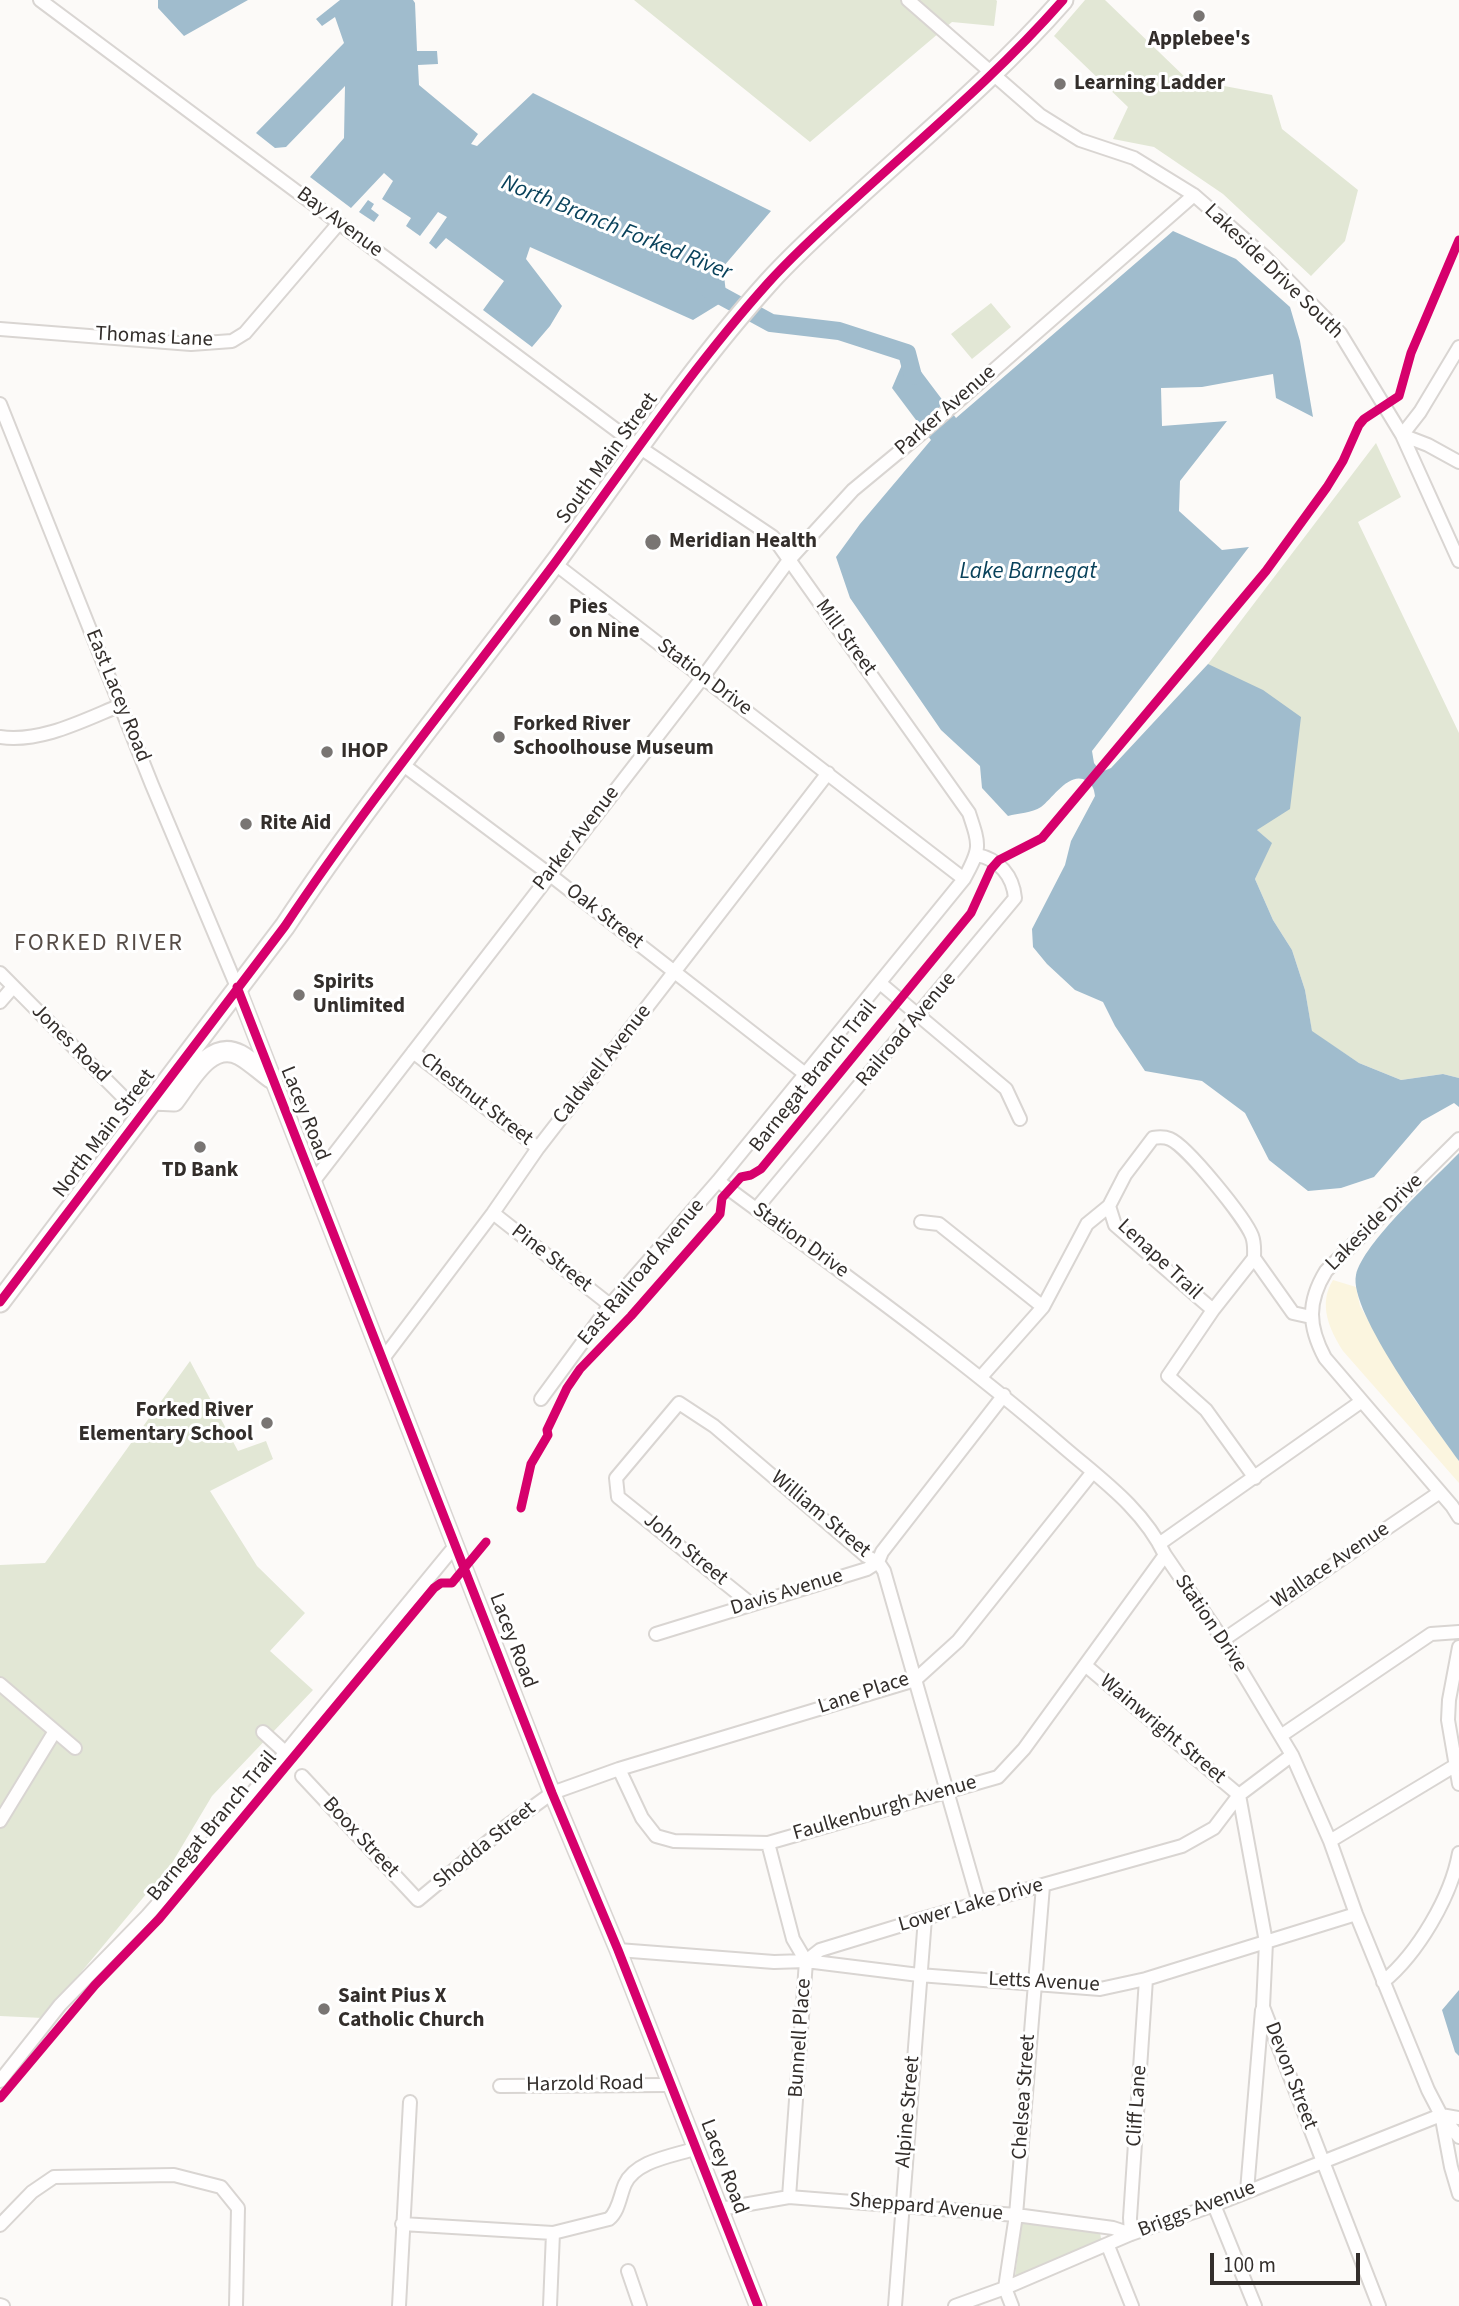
<!DOCTYPE html>
<html>
<head>
<meta charset="utf-8">
<style>
  body { margin:0 }
  #map { position:relative; width:1459px; height:2306px; overflow:hidden; background:#fcfaf8; font-family:"Source Sans 3",sans-serif }
  canvas { display:block }
  .scale { position:absolute; left:1210px; top:2253px; width:150px; height:32px; box-sizing:border-box; border:4px solid #332e2b; border-top:0; padding-left:9px; font-size:21px; line-height:24px; white-space:nowrap; color:#332e2b; -webkit-text-stroke:5px #fff; paint-order:stroke }
</style>
</head>
<body>
<div id="map">
<canvas width="1459" height="2306"></canvas>
<div class="scale">100 m</div>
</div>
<script>
const context = document.querySelector('canvas').getContext('2d');
context.lineJoin = 'round';
function paint(path, color) {
  context.fillStyle = color;
  context.fill(path, 'evenodd');
}
function stroke(path, color, width, dash) {
  context.strokeStyle = color;
  context.lineWidth = width;
  context.lineCap = dash ? 'butt' : 'round';
  context.setLineDash(dash || []);
  context.stroke(path);
}
function write(font, color, halo, rows, align = 'center') {
  context.font = font + ' "Source Sans 3",sans-serif';
  context.lineWidth = 6;
  context.setLineDash([]);
  context.textBaseline = 'middle';
  context.strokeStyle = halo;
  context.fillStyle = color;
  for (const [text, x, y, turn = 0] of rows) {
    context.save();
    context.translate(x, y);
    context.rotate((+turn || 0) * Math.PI / 180);
    context.textAlign = isNaN(turn) ? turn : align;
    if (halo) context.strokeText(text, 0, 0);
    context.fillText(text, 0, 0);
    context.restore();
  }
}
const green = new Path2D(`
  M634,0h362l1,1 -3,25 -42,-4 -142,120z
  M1085,0h20l82,79 85,16 10,34 76,61 -13,51 -34,35 -88,-82 -69,-47 -41,-8 15,-32 -74,-71z
  M991,303l20,24 -39,32 -21,-25z
  M1376,443l25,54 -43,25 101,211v345l-16,-4 -42,6 -42,-17 -47,-31 -7,-42 -13,-40 -19,-30 -18,-41 16,-36 -14,-13 -49,-166z
  M190,1361l48,90 28,-10 7,18 -63,32 47,75 48,47 -35,38 43,39 -101,106 -40,67 -129,155 -43,-2v-451l45,-2z
  M1022,2222l78,10 2,13 -87,31z`);
const sand = new Path2D(`
  M1333,1280l23,7 4,19 52,90 47,65v22l-116,-132c-14,-22 -25,-47 -10,-71z`);
const water = new Path2D(`
  M158,0h90l-64,36 -26,-28z
  M340,0h73l2,3 2,48h20l1,13 -20,1 1,20 59,49 -7,10 6,2 56,-53 238,118 -48,56 3,26 -2,8 -31,19 -163,-73 -4,12 36,47 -12,20 -18,21 -49,-37 21,-29 -58,-43 -10,11 -7,-6 18,-26 -9,-5 -18,24 -14,-10 5,-8 -29,-19 11,-18 -9,-8 -33,35 -41,-31 34,-39 1,-52 -59,61 -11,1 -19,-15 88,-90 -9,-26 -13,9 -6,-7z
  M368,200l6,4 -3,5 8,6 -5,7 -15,-10z
  M1173,231l63,28 54,48 10,34 13,76 -37,-19 -3,-24 -71,13 -41,1 1,38 65,-5 -47,60 -1,30 43,39 27,-3 -157,204 2,12 7,9 10,-4 97,-104 55,26 38,27 -11,92 -33,21 15,13 -17,36 18,41 19,30 13,40 7,41 47,32 42,17 42,-6 16,4v29l-5,-4 -32,18 -48,56 -33,11 -33,3 -39,-31 -24,-47 -43,-32 -57,-10 -30,-45 -12,-24 -28,-12 -28,-26 -14,-17 -1,-18 33,-64 6,-24 24,-45c-1,-7 -2,-11 -8,-15 -17,-11 -34,17 -46,26 -9,6 -23,6 -33,9l-26,-28 -2,-22 -39,-36 -91,-132 -14,-41 24,-33 71,-84 -39,-52 15,-35 49,65z
  M1459,1153v308c-23,-32 -111,-150 -103,-186 7,-32 78,-96 103,-122z
  M1459,1990v66l-4,-4 -13,-42z`);
const river = new Path2D(`
  M705,287l66,36 68,8 68,22 6,23`);
const minor = new Path2D(`
  M40,0l599,447 134,90 196,276c11,33 12,35 -5,66l-246,302 -108,124 -69,94
  M908,0l132,115 40,25 54,18 60,37 71,62 75,76 62,102 57,126
  M0,329l191,15 41,-3 13,-8 94,-110
  M1459,347l-39,65 -18,23 26,10 31,17
  M0,404l152,381 85,202
  M554,563l410,316
  M0,737c41,6 84,-17 121,-32
  M402,764l147,110 255,199
  M0,973l141,142
  M880,983l126,106 14,30
  M0,1002l13,-15
  M413,1052l125,96
  M1459,1139l-133,132c-19,31 -18,55 -1,87l127,148 7,11
  M718,1181c116,86 233,169 342,263 39,34 82,63 105,111l58,85 69,115 38,86 26,73 72,176 13,25 18,22
  M312,1183l391,-506 86,-117 64,-70 70,-58 271,-237
  M1109,1206l6,19 98,85
  M756,1209l259,-311c-2,-22 -16,-39 -38,-43
  M493,1213l117,92
  M921,1222l18,2 104,83
  M1254,1258l-41,52 -45,66 38,34 49,68
  M382,1360l111,-147 45,-65 290,-375
  M981,1377l62,-70 44,-83 22,-18 16,-31 28,-37c6,-1 12,-1 17,1 17,7 75,79 82,97 3,8 2,15 2,22l39,55 18,4
  M1159,1544l203,-143
  M751,1604l-133,-107 -2,-19 63,-75 35,23 152,130 12,6 6,9 95,332
  M656,1634l211,-65 11,-7 4,-10 122,-157
  M1223,1640l217,-148
  M1459,1647l-10,53 -1,20 11,64
  M1085,1665l154,130 27,147 -3,65 116,299
  M0,1684l75,64
  M263,1732l23,21
  M1282,1735l149,-101 28,-2
  M619,1769l23,49 14,18 18,5 94,2 230,-66 26,-28 141,-194
  M302,1776l116,124 90,-75 44,-32 67,-24 296,-89 43,-39 134,-168
  M0,1821l55,-90
  M1330,1841l126,-76
  M768,1843l25,96 13,22 -17,236
  M618,1950l156,12 32,-1 14,-11 105,-32 257,-72 32,-18 25,-33 53,-40
  M806,1961l113,14 181,14 46,-10 210,-65
  M1383,1982c35,-29 68,-85 76,-129
  M0,2081l60,-76 87,-89 60,-68 248,-302
  M500,2086l170,-1
  M1441,2115l18,3
  M1442,2119l9,48 8,27
  M1247,2191l15,-181
  M1214,2205l41,101
  M720,2209l69,-12 227,18 97,13 18,6 -1,-16 16,-239
  M402,2224l151,9 56,-14c10,-8 11,-24 16,-35 11,-24 49,-28 72,-36
  M0,2225l32,-33 22,-15 120,-2 47,12 17,21 -2,98
  M1108,2246l24,60
  M628,2271l12,35
  M0,2305l3,1
  M399,2306l11,-204
  M550,2306l3,-73
  M895,2306l30,-388
  M955,2306l50,-18 126,-54 83,-29 227,-90
  M1012,2306l-7,-18 11,-73 27,-329`);
const major = new Path2D(`
  M237,987l315,806 66,157 140,356`);
const highway = new Path2D(`
  M153,1100l21,1c15,-19 36,-62 66,-46 11,6 21,16 31,23
  M0,1302l285,-376c83,-125 179,-242 269,-362 70,-95 135,-193 214,-281 27,-30 58,-58 88,-85 70,-64 144,-126 207,-198`);
const cycleway = new Path2D(`
  M237,987l315,806 66,157 140,356
  M0,1302l285,-376c83,-125 179,-242 269,-362 70,-95 135,-193 214,-281 27,-30 58,-58 88,-85 70,-64 144,-126 207,-198
  M521,1508l10,-44 17,-29 -1,-5 20,-42 13,-19 51,-53 85,-97 4,-5 2,-16 19,-21 10,-2 10,-6 210,-256 20,-44 8,-9 43,-22 224,-267 61,-84 16,-26 16,-36 5,-6 35,-23 12,-43 48,-113
  M0,2098l95,-113 64,-66 275,-331 7,-5h11l34,-41`);
const markers = [
  [1199,16,7,"#797573"],
  [1060,84,7,"#797573"],
  [653,542,9,"#797573"],
  [555,620,7,"#797573"],
  [499,737,7,"#797573"],
  [327,752,7,"#797573"],
  [246,824,7,"#797573"],
  [299,995,7,"#797573"],
  [200,1147,7,"#797573"],
  [267,1423,7,"#797573"],
  [324,2009,7,"#797573"]
];
const poiNames = [
  ["Applebee's",1199,40,"center"],
  ["Learning Ladder",1074,84],
  ["Meridian Health",669,542],
  ["Pies",569,608],
  ["on Nine",569,632],
  ["Forked River",513,725],
  ["Schoolhouse Museum",513,749],
  ["IHOP",341,752],
  ["Rite Aid",260,824],
  ["Spirits",313,983],
  ["Unlimited",313,1007],
  ["TD Bank",200,1171,"center"],
  ["Forked River",253,1411,"right"],
  ["Elementary School",253,1435,"right"],
  ["Saint Pius X",338,1997],
  ["Catholic Church",338,2021]
];
const streetNames = [
  ["Bay Avenue",339,223,37],
  ["Lakeside Drive South",1273,272,44],
  ["Thomas Lane",154,338,3],
  ["Parker Avenue",946,411,-41],
  ["South Main Street",608,459,-54],
  ["Mill Street",845,638,54],
  ["Station Drive",704,678,37],
  ["East Lacey Road",117,696,68],
  ["Parker Avenue",577,839,-52],
  ["Oak Street",604,917,38],
  ["Railroad Avenue",907,1030,-50],
  ["Jones Road",70,1044,45],
  ["Caldwell Avenue",603,1065,-52],
  ["Barnegat Branch Trail",814,1077,-51],
  ["Chestnut Street",476,1100,38],
  ["Lacey Road",304,1114,68],
  ["North Main Street",105,1134,-53],
  ["Lakeside Drive",1375,1223,-45],
  ["Station Drive",800,1241,36],
  ["Pine Street",551,1259,38],
  ["Lenape Trail",1159,1260,43],
  ["East Railroad Avenue",642,1273,-50],
  ["William Street",820,1515,40],
  ["John Street",685,1550,39],
  ["Wallace Avenue",1331,1566,-34],
  ["Davis Avenue",787,1593,-17],
  ["Station Drive",1210,1624,56],
  ["Lacey Road",512,1641,69],
  ["Lane Place",864,1694,-18],
  ["Wainwright Street",1162,1730,40],
  ["Faulkenburgh Avenue",885,1809,-16],
  ["Barnegat Branch Trail",213,1827,-50],
  ["Boox Street",360,1838,47],
  ["Shodda Street",485,1846,-39],
  ["Lower Lake Drive",971,1906,-16],
  ["Letts Avenue",1044,1983,3],
  ["Bunnell Place",801,2038,-86],
  ["Devon Street",1290,2076,69],
  ["Harzold Road",585,2085,-1],
  ["Chelsea Street",1025,2097,-86],
  ["Cliff Lane",1138,2106,-86],
  ["Alpine Street",909,2112,-85],
  ["Lacey Road",723,2167,69],
  ["Sheppard Avenue",926,2208,5],
  ["Briggs Avenue",1197,2210,-21]
];
const waterNames = [
  ["North Branch Forked River",616,229,22],
  ["Lake Barnegat",1028,573]
];
const quarterNames = [
  ["FORKED RIVER",99,945]
];
paint(green, '#e2e7d5');
paint(sand, '#fbf5df');
paint(water, '#a0bccd');
stroke(river, '#a0bccd', 18);
stroke(minor, '#d9d5d2', 16);
stroke(major, '#d9d5d2', 19);
stroke(highway, '#d9d5d2', 23);
stroke(minor, '#fffefe', 12);
stroke(major, '#fffefe', 16);
stroke(highway, '#fffefe', 19);
stroke(cycleway, '#d6006c', 9);
for (const [x, y, r, color] of markers) {
  const dot = new Path2D();
  dot.arc(x, y, r, 0, 2 * Math.PI);
  context.fillStyle = color;
  context.fill(dot);
  stroke(dot, '#fff', 2.5);
}
write('bold 21px', '#332e2b', '#fff', poiNames, 'left');
write('21px', '#332e2b', '#fff', streetNames);
write('italic 23px', '#09425b', '#fff', waterNames);
context.letterSpacing = '2px';
write('24px', '#574d47', '#fff', quarterNames);
context.letterSpacing = '0px';
</script>
</body>
</html>
